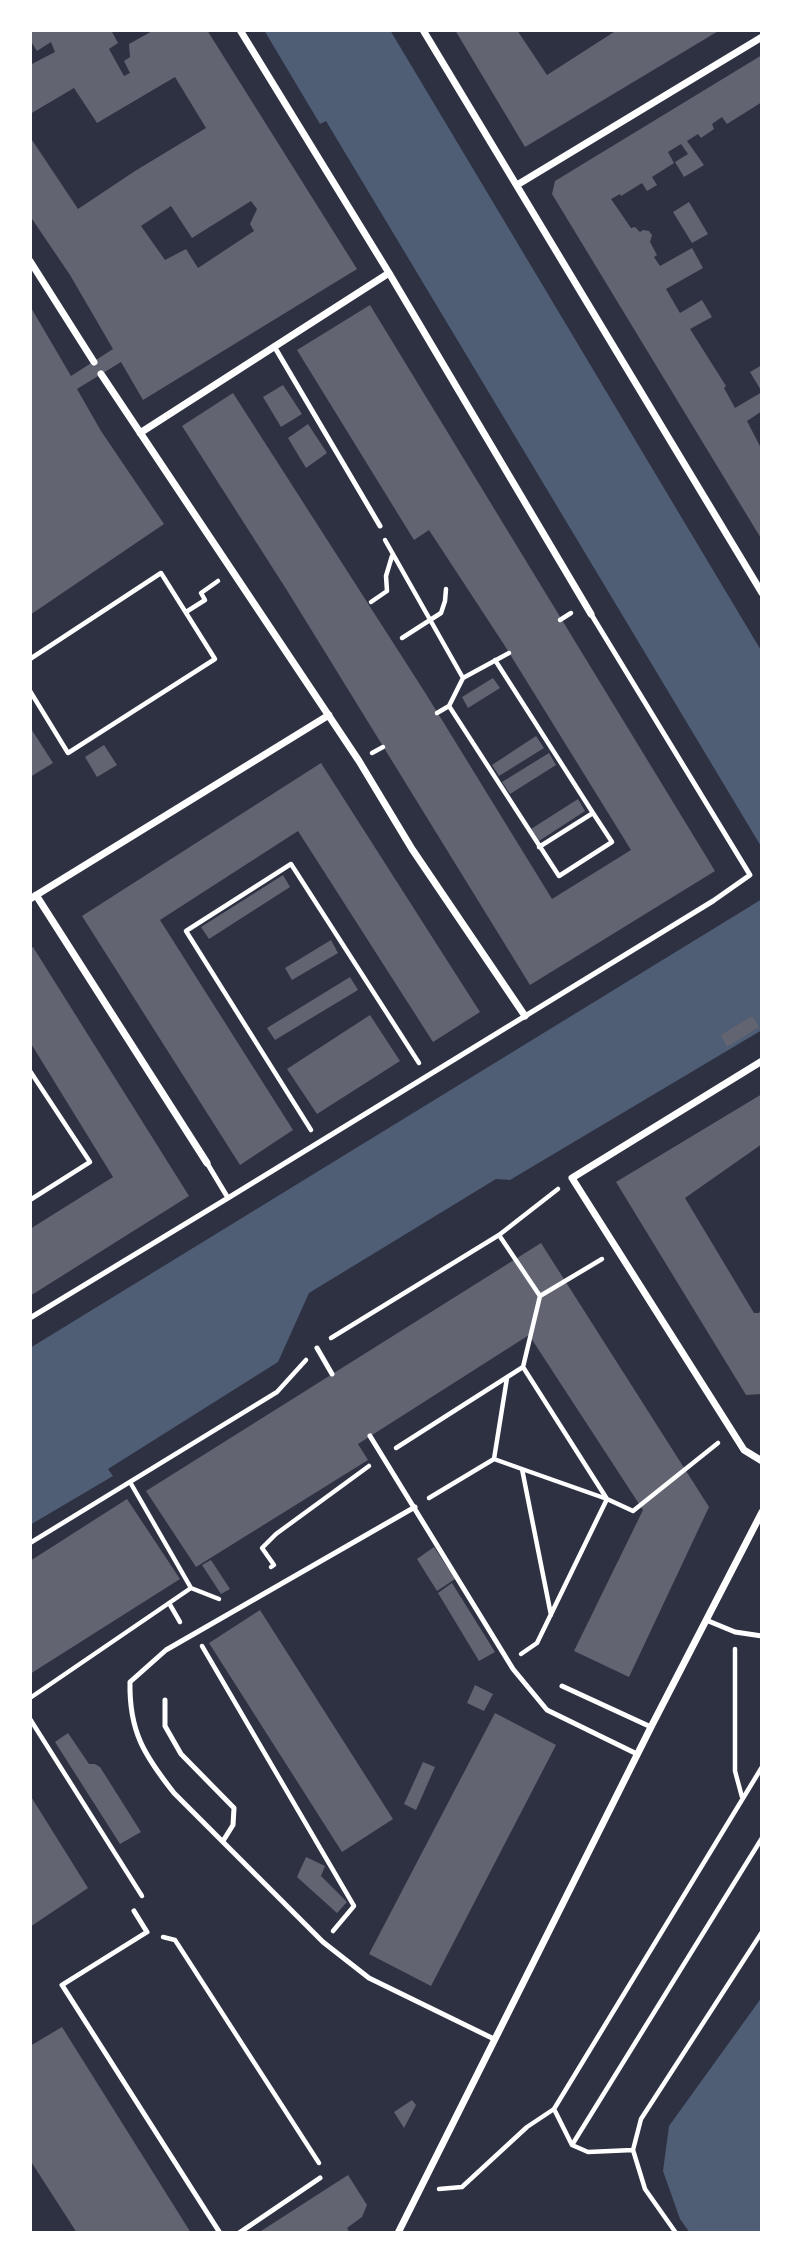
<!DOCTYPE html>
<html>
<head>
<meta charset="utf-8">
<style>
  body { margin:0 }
  #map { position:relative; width:792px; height:2263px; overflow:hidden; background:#2d3142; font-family:Montserrat,sans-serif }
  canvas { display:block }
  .frame { position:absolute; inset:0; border:32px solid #fff; pointer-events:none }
</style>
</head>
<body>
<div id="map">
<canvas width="792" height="2263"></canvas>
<div class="frame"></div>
</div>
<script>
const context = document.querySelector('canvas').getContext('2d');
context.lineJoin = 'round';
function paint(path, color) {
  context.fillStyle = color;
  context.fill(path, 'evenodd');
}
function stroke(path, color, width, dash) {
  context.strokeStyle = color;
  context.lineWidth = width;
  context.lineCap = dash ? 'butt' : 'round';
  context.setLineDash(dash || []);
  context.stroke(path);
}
const water = new Path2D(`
  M264,30h126l372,622v196l-436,-727 -6,3z
  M762,899v131l-252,150 -14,-1 -187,114 -31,69 -170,107 5,7 -83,49v-177z
  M762,1997v236h-72l-10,-14 -17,-48 6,-45z`);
const building = new Path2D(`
  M30,30h81l7,13 -9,6 15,27 6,-3 -6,-12 6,-4 -1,-13 25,-14h53l150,239 -214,131 -22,-38 -44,27 24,42 63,93 -134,91v-309l41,70 42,-27 -43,-74 -40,-59v-79l48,72 57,-38 71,-43 -31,-51 -78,46 -23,-35 -44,26v-52l2,2 23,-12 -4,-10 -14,9 -7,-11zM251,201l6,8 -7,15 4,7 -56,37 -12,-19 -21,11 -24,-34 30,-20 21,32z
  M455,30h62l30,45 70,-45h103l-195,117z
  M762,55v47l-35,22 -5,-7 -10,7 2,5 -13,9 -3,-4 -11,7 17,24 -20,12 -9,-15 13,-8 -7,-10 -13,8 6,11 -22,14 5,8 -10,6 -5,-8 -21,13 -1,-2 -9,5 20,29 4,-1 5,5 3,-2 6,1 3,4 -2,7 7,13 -3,2 6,9 32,-18 11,20 -37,21 14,24 22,-13 10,17 -22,12 36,57 -2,2 11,20 27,-16 -12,-20 12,-7v46l-15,10 15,29v90l-210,-346 3,-13z
  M689,202l19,32 -16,9 -19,-31z
  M370,305l345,566 -185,114 -242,-393 -106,-166 51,-33 193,301 126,205 79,-49 -128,-207 -74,-113 -15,10 -117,-190z
  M283,385l19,29 -21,13 -18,-30z
  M308,424l19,29 -21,15 -18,-30z
  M493,678l7,10 -32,20 -6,-11z
  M30,727l23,36 -23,14z
  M536,736l8,12 -45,28 -7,-11z
  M104,745l13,20 -20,12 -12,-20z
  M549,753l7,12 -46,29 -8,-12z
  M321,763l159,249 -47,30 -135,-211 -138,89 133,210 -53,35 -158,-249z
  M578,799l7,12 -46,30 -8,-12z
  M283,875l7,12 -81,52 -8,-12z
  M331,940l7,13 -46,27 -7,-12z
  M33,947l156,249 -159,100v-67l83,-52 -83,-135v-93z
  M350,977l8,13 -83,50 -8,-12z
  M370,1015l30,46 -83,53 -30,-45z
  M752,1016l7,11 -32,20 -6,-12z
  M762,1094v50l-77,54 69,115h5l3,-7v88l-16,1 -130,-213z
  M541,1243l168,264 -80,170 -55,-26 69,-141 -114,-175 -171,109 10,16 -172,107 -50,-76z
  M127,1499l53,80 -150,95v-113z
  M434,1547l21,32 -18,12 -20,-32z
  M211,1560l19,29 -9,5 -19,-29z
  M452,1583l43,69 -16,9 -41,-68z
  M260,1610l133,209 -51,33 -133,-209z
  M475,1685l18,9 -9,17 -17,-8z
  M495,1713l61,32 -125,241 -62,-32z
  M68,1733l21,31h6l5,3 41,65 -21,12 -65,-102z
  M423,1762l12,5 -19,43 -12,-6z
  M30,1795l58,93 -58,39z
  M306,1857l19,9 -4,10 26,26 -10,11 -40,-36z
  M62,2027l129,206h-114l-47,-73v-114z
  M412,2100l4,5 -12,23 -10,-16z
  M348,2175l19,30 -5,12 -15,11 3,5h-92z`);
const path = new Path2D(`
  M385,540l78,138
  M371,602l16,-11 -1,-15 6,-20
  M186,612l19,-12 -4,-7 17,-12
  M560,620l11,-7
  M402,638l39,-25 4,-12 1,-12
  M30,659l131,-86 54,86 -147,94 -38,-62
  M495,660l98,153
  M449,706l110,170 53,-34 -19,-29 -54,34
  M437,713l12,-7 14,-28 46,-25
  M372,753l11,-6
  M30,1071l60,91 -60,38
  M311,1130l-125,-199 105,-67 128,199
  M499,1235l41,61 -17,71
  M540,1296l62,-37
  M331,1338l168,-103 59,-46
  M507,1378l-13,81 28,10
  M396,1448l127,-81 84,132 -85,-30 29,146
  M130,1482l61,106
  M429,1498l65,-39
  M30,1543l247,-151 29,-32
  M271,1567l3,-2 -12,-17 14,-14 93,-68
  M191,1588l28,11
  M169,1603l11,19
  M202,1646l152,260 -21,25
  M735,1649v122l7,26
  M521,1654l16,-11 70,-144 26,12 85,-68
  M30,1698l161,-110
  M30,1719l112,177
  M762,1767l-208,342 18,36 190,-307
  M163,1937l12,3 144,223
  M572,2145l16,7 45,-2
  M439,2189l23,-2 65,-60 27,-18
  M676,2233l-31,-44 -12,-39 8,-31 121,-187`);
const service = new Path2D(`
  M274,346l106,180
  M207,1163l21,35 485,-297 37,-26 -159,-261
  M30,1318l198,-120
  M317,1348l15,26
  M370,1436l143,233 34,41 90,44
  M415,1507l-249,143 -36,32c-1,49 14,73 44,111l149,149 46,36 125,61
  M706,1620l29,12 27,4
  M562,1686l89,41
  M165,1700v26l16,28 53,54 -1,17 -10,16
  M134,1911l13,21 -85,53 158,248
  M239,2233l81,-55`);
const minor = new Path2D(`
  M240,30l149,243 202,341
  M423,30l339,563
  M517,185l245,-148
  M30,261l64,101
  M101,374l258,387 53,88 113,167
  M140,433l249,-160
  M36,895l171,268
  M30,899l299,-184
  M762,1061l-190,117 172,272 18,11
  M398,2233l253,-506 111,-215`);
paint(water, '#4f5d75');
paint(building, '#626471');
stroke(path, '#fff', 4.5);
stroke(service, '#fff', 5);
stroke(minor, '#fff', 7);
</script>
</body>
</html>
